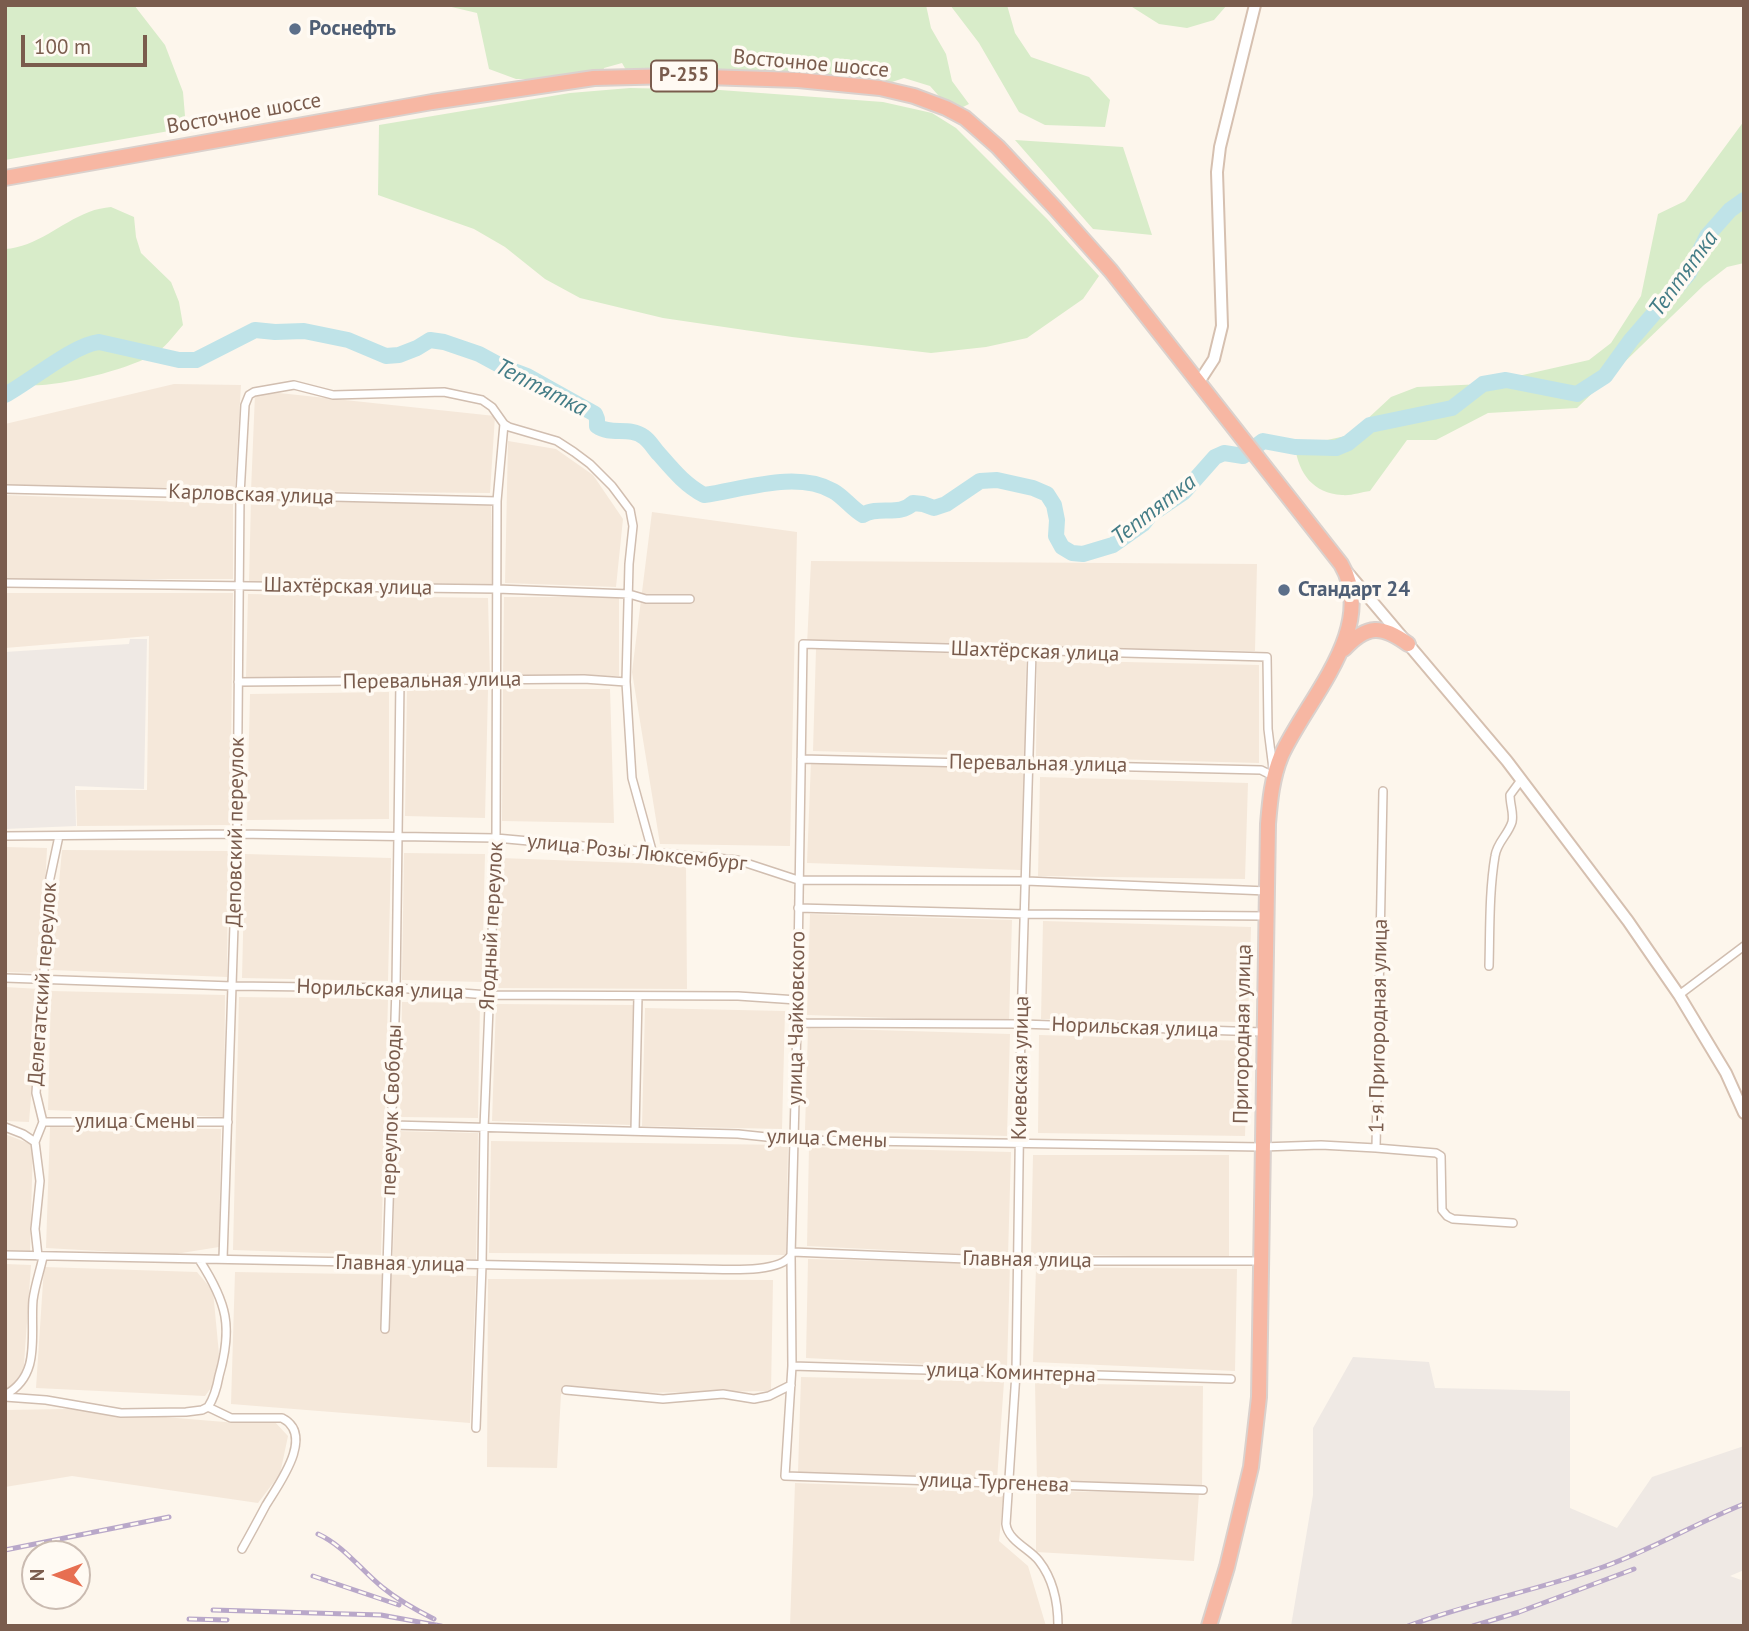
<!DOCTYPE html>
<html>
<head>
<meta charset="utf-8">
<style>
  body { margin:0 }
  #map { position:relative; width:1749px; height:1631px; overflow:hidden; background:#fdf6ec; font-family:"PT Sans",sans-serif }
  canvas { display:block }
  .frame { position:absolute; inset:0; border:7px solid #7a5c4d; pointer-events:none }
  .north { position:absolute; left:21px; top:1540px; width:70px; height:70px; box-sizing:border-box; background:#fffaf3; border:2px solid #cabbb1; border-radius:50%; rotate:270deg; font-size:19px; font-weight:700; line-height:28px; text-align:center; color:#7a5c4d }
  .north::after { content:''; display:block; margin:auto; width:24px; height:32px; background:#e76f51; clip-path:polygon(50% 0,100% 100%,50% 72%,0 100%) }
  .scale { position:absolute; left:21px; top:35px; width:126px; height:32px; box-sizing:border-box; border:4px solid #7a5c4d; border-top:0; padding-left:9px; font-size:21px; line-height:24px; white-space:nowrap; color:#7a5c4d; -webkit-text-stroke:5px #fffaf3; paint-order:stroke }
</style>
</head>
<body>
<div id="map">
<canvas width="1749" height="1631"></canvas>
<div class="frame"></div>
<div class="north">N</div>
<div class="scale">100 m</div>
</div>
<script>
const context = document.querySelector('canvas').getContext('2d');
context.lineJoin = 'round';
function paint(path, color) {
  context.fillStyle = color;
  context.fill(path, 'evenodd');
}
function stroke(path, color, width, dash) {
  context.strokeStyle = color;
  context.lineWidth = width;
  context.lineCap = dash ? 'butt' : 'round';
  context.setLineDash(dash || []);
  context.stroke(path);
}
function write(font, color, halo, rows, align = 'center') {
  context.font = font + ' "PT Sans",sans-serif';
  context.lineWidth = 7;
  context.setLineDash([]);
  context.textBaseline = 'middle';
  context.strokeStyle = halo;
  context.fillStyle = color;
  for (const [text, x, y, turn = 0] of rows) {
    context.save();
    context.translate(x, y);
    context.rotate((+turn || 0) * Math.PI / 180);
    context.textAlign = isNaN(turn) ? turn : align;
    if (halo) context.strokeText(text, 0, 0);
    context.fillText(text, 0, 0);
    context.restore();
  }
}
const residential = new Path2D(`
  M174,384l67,1 -6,103 -230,-1v-63z
  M279,393l216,23 -5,77 -239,-2 4,-97z
  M508,441l48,8 37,26 30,44 -7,68 -111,-4z
  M5,495l228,9v75h-228z
  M251,499l240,5 2,80 -244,-1z
  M652,512l145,20 -7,314 -130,-2 -28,-172z
  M811,561l446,3 -2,87 -448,-6z
  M5,593h228l-3,232 -153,1 -1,-36h71l2,-154 -144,12z
  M248,594l240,4 2,80 -244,-1z
  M504,597h115v79l-116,-1z
  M816,649l210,6 -1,102 -212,-6z
  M1037,660l222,5v98l-223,-6z
  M407,689l81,1 -3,128 -80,-2z
  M503,689h107l4,134 -112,-2z
  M389,692v127l-142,1 3,-126z
  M811,761l215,6 -5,103 -214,-7z
  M1040,777l208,6 -3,96 -207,-3z
  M5,847l42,1 -6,125 -36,-1z
  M62,850l166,1 -1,126 -176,-7z
  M404,853l81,1 -3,128 -80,-2z
  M245,854l146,4 -3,123 -146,-3z
  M501,858l185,7 1,124 -191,-1z
  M810,914l202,6 -3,102 -202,-7z
  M1043,921l208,6 -3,95 -207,-3z
  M5,987l35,2 -11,133 -24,-1z
  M51,991l174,4 -1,122 -176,-7z
  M239,997l149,2 -7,256 -148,-5z
  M402,1002l78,1 -2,115 -78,-1z
  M496,1004l139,1 -3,120 -140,-4z
  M645,1008l140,3 -3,118 -140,-3z
  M808,1028l202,6 -3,102 -202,-6z
  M1039,1035l209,6 -3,95 -207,-3z
  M50,1127l171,2 -2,118 -50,8 -123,-7z
  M395,1131l83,2 -2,127 -83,-2z
  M5,1134l28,11 -3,106 -25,-1z
  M491,1141l297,4 -2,110 -297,-2z
  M809,1147l202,5 -3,104 -201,-10z
  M1033,1155h196v103l-198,-4z
  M808,1259l202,5 -3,104 -201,-10z
  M5,1264l26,1 -8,113 -16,12z
  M44,1267l153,5 16,19 6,63 -5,30 -9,12 -169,-8z
  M1036,1267l201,2 -2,102 -202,-9z
  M235,1272l241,4 -6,147 -239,-19z
  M488,1279l285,1 -2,111 -210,3 -4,74 -70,-1z
  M801,1377l203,5 -7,98 -199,-8z
  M1035,1383l168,3 -1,102 -165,-5z
  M68,1409l169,14 37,-2 14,15 -8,38 -22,29 -186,-27 -67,11v-77z
  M795,1483l209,8 -5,50 29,25 18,60h-256z
  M1036,1491l163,2 -5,68 -158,-9z`);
const industrial = new Path2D(`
  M130,639h17l-3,150 -69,-3 1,40 -71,3v-177l124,-8z
  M1353,1357l76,5 6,26 135,3v117l47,20 35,-51 92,-31v124l-14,6 14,5v45h-453l22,-131v-67z`);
const green = new Path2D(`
  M5,5h129l31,40 18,47 3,36 -181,32z
  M443,5h483l5,23 15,26 6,27 17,23 -16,8 -23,-26 -26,-8 -33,11 -113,-12 -40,-7 -46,12 -42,-5 -8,-14 -18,5 -3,11h-85l-27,-10 -12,-56z
  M950,5h57l8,28 16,24 58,20 21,23 -5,27 -60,-2 -26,-13 -40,-69z
  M1129,5h98l-13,15 -27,8 -28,-4z
  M630,88l90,2 163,12 49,11 24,15 91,91 52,57 -16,23 -56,39 -41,9 -55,6 -139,-16 -129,-19 -83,-20 -35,-19 -40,-32 -31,-18 -96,-34 1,-70 191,-32z
  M1744,121v142l-17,4 -23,18 -127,123 -89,5 -52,27h-29l-37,51c-9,1 -19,5 -28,4 -29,-2 -43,-21 -47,-48l55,-12 41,-38 26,-10 66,-3 106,-24 22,-17 30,-47 17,-82 27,-13z
  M1015,140l108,7 29,88 -59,-6z
  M111,207l23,10 2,20 5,16 30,29 8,20 4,23c-10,11 -18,24 -32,31 -29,15 -95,32 -127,29l-19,13v-149c32,-2 55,-26 84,-37 7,-3 15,-4 22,-5z`);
const river = new Path2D(`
  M5,395c26,-14 68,-50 94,-53l80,18h17l59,-30 20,2 29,-1 44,9 38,16 13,-1 18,-7 13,-8 14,2 35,12 24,13 24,9 68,38 2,5v7c14,10 32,0 47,11 6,4 10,12 15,17 14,16 26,31 45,41 38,-5 92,-25 129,-4 11,6 18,17 30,24 16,-10 36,2 50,-12l10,1 11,4 12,-4 34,-23 17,-1 36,8 14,6 7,11 3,15 -1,16 6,11 10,6 11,1 30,-9 30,-21 7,-9 34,-23 31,-35 9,-4 19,3 20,-15 32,6 41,1 12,-5 22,-18 82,-17 31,-24 23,-4 71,14 28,-18 26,-36 58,-67 18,-37 23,-26 14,-10`);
const street = new Path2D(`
  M5,489l492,12
  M5,583l492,6 132,5 17,5h44
  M1032,652l-11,372 -5,349 -10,151c2,17 24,25 33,37 14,18 19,43 19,65
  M238,682l346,-3 42,3
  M801,759l460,11 12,6
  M5,836l232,-2 259,4 241,22 61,20 228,1 241,10
  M798,908l227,6 241,2
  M1489,966c1,-37 0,-74 6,-110 2,-14 13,-21 17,-34 2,-9 -2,-17 -2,-27l11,-15
  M5,978l227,8 164,2 92,7 250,1 59,4
  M1679,995l65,-49
  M797,1023l224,1 242,8
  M43,1122h185
  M392,1125l346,9 57,6 467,7 59,-2 55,3 7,-357
  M5,1127l18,7 12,8
  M635,1131l3,-135
  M1376,1148l60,5 5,3 1,54 5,6 6,3 60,4
  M792,1252l225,9h244
  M5,1255l697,14c21,0 78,5 89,-14
  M38,1256l-3,-27 5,-48 -5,-39 8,-20 -7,-29 14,-215 9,-42
  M223,1259l14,-425 3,-339 5,-90 4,-10 5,-3 40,-7 39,10 111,-3 38,8 10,7 12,17 5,3 48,14 17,11 16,12 22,22 18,24 3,16 -4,38 -3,118 6,96 21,76
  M200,1261c27,42 33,66 19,115 -2,11 -5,22 -11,31
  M385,1329l11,-341 4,-307
  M792,1366l439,13
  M566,1390l97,9 60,-5 31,5 15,-3 22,-11
  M5,1395c37,-20 25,-60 28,-95 2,-15 7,-29 10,-43
  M5,1397l41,3 75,13 65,-1 16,-2 6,-3
  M208,1407l23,11h51c34,17 -4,67 -16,87 -8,15 -16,30 -24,44
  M476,1428l6,-163 2,-137 12,-290 1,-337 7,-77
  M1203,1490l-418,-14 7,-110 -1,-111 6,-232 6,-379 464,13 1,72 5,40`);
const secondary = new Path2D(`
  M1199,382l15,-23 8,-33 -5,-154 3,-25 35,-142
  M1348,573l159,188 121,160 51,74 47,78 18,40`);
const highway = new Path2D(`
  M5,178l427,-76 162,-24 81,-2 123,4 82,8 34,8 32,12 19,10 33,29 57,61 56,63 230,293c38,64 -35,136 -60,192 -9,22 -11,44 -13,68l-9,573 -8,70 -24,100 -18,59
  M1344,649c23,-25 38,-24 64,-5`);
const rail = new Path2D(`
  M318,1534c26,12 42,35 64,53 16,13 34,23 52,32
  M5,1550l164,-33
  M313,1576l86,29
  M213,1610l168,5 60,11
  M189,1619l38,1
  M1408,1626c64,-24 131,-36 195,-59 48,-17 93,-44 141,-63
  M1473,1626l46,-14 115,-43`);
const markers = [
  [295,29,7,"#5c6f8a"],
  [1284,590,7,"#5c6f8a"]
];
const shields = [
  [684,76,66]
];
const shieldNames = [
  ["Р-255",684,76]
];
const serviceNames = [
  ["Роснефть",309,29],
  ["Стандарт 24",1298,590]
];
const streetNames = [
  ["Восточное шоссе",811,64,5],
  ["Восточное шоссе",244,114,-10],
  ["Карловская улица",251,495,2],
  ["Шахтёрская улица",348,587,1],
  ["Шахтёрская улица",1035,652,2],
  ["Перевальная улица",432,681,-1],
  ["Перевальная улица",1038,764,1],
  ["Деповский переулок",236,832,-89],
  ["улица Розы Люксембург",637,853,6],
  ["Ягодный переулок",492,926,-87],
  ["Делегатский переулок",43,984,-86],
  ["Норильская улица",380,990,2],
  ["улица Чайковского",797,1018,-89],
  ["1-я Пригородная улица",1379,1026,-89],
  ["Норильская улица",1135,1028,2],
  ["Пригородная улица",1243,1034,-89],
  ["Киевская улица",1021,1068,-89],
  ["переулок Свободы",392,1110,-88],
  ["улица Смены",135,1122],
  ["улица Смены",827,1139,2],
  ["Главная улица",1027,1260,1],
  ["Главная улица",400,1264,1],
  ["улица Коминтерна",1011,1373,2],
  ["улица Тургенева",994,1483,2]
];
const waterNames = [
  ["Тептятка",1684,274,-54],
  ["Тептятка",541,388,27],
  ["Тептятка",1154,510,-38]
];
paint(residential, '#f5e8da');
paint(industrial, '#efe9e4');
paint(green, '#d8ecc9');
stroke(river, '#bfe3e8', 16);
stroke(street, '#d1beb0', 10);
stroke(secondary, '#d6c0b0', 14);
stroke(highway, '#dad1cd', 18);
stroke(street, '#fff', 7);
stroke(secondary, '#fff', 10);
stroke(highway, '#f7b7a3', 14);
stroke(rail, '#b9a8c9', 5);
stroke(rail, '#fffaf3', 2.5, [8]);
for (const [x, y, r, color] of markers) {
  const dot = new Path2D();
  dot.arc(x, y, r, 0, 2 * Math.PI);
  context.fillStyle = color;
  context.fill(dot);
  stroke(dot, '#fffaf3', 2.5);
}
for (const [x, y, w] of shields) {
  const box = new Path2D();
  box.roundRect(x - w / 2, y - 15.5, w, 31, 5);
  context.fillStyle = '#fffaf3';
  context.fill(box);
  stroke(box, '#7a5c4d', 2);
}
write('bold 19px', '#7a5c4d', null, shieldNames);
write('bold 21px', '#4e5e75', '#fffaf3', serviceNames, 'left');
write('21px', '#7a5c4d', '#fffaf3', streetNames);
write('italic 23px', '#437c86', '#fffaf3', waterNames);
</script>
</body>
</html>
